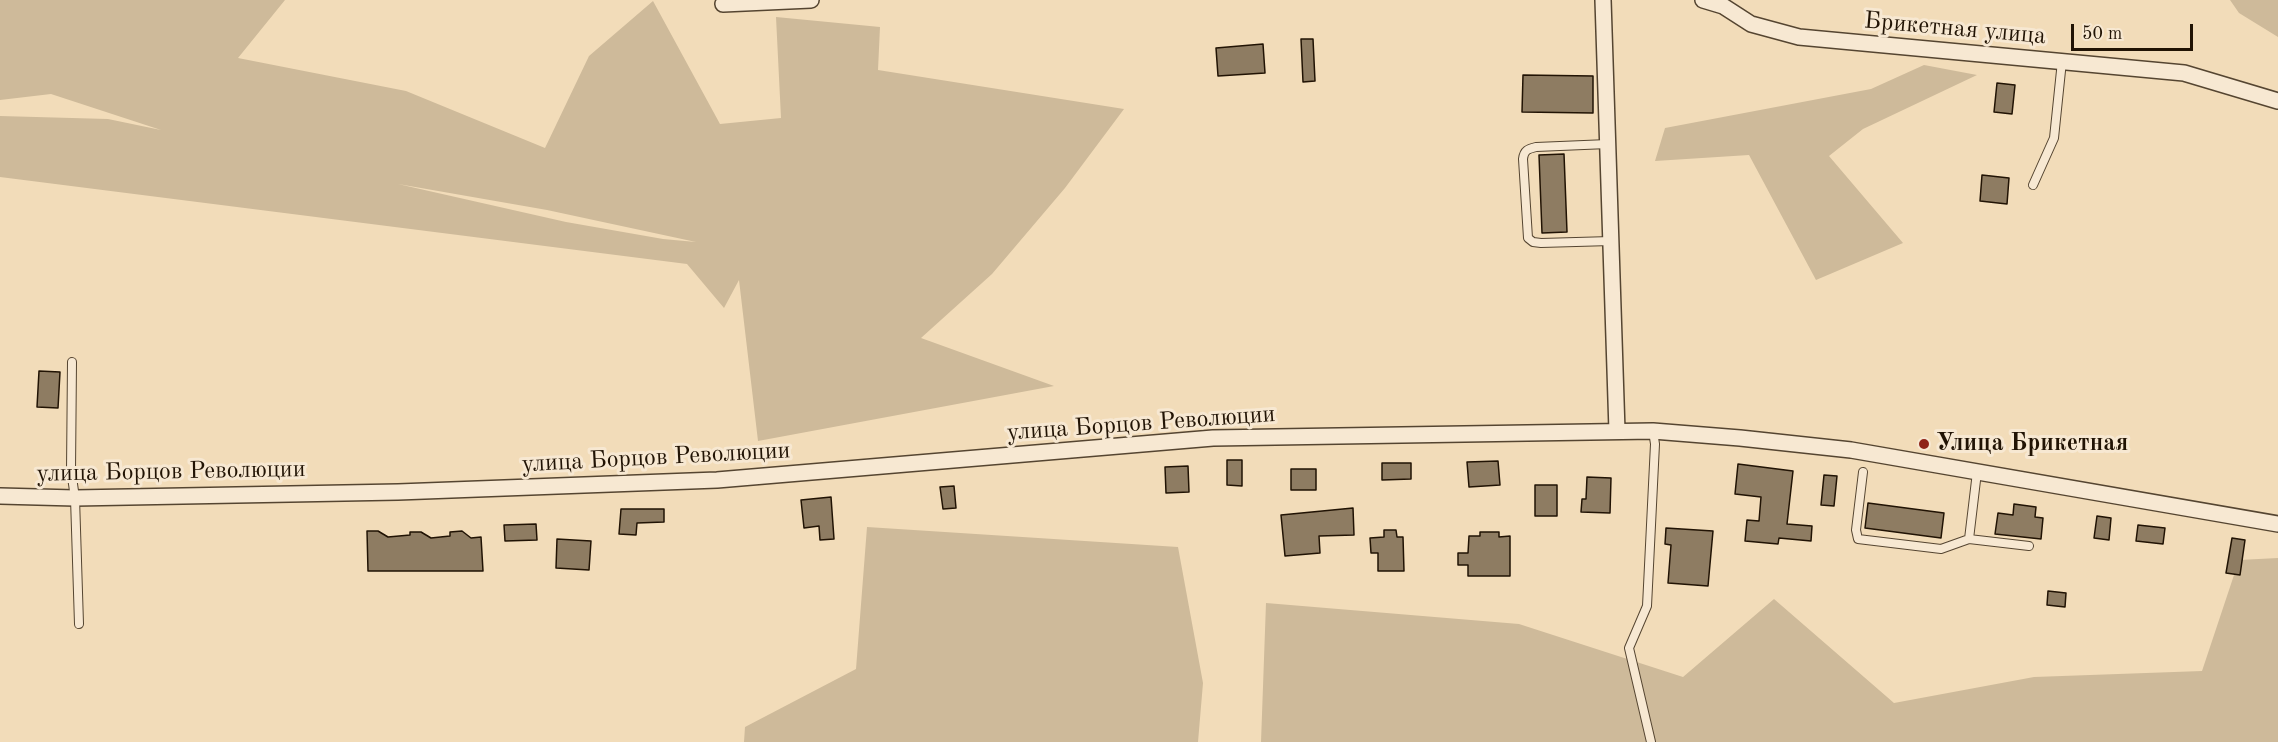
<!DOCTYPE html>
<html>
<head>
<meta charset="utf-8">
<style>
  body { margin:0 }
  #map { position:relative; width:2278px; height:742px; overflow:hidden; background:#f2dcb9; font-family:"Old Standard TT",serif }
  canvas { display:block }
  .scale { position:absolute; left:2071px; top:24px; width:122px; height:27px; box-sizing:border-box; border:3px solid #211304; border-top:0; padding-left:8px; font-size:18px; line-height:21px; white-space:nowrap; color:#211304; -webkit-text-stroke:4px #f7e8d2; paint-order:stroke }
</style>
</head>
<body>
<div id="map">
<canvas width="2278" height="742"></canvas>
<div class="scale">50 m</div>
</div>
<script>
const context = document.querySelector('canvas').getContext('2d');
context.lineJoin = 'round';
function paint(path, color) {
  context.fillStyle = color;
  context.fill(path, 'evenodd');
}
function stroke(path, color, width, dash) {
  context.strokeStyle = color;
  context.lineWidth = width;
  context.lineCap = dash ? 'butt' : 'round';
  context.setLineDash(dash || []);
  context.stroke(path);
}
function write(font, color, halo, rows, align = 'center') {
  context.font = font + ' "Old Standard TT",serif';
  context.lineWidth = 6;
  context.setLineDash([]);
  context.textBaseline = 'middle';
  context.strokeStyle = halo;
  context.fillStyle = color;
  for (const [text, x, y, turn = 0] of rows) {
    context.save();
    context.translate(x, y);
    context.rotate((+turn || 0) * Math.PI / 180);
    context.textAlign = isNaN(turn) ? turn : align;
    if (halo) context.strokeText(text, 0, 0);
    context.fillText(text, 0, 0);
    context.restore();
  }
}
const green = new Path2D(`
  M0,0h285l-47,58 168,33 139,57 44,-92 64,-55 67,123 61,-6 -5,-101 104,10 -2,43 246,39 -59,79 -73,86 -71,64 133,48 -296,55 -19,-161 -15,28 -37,-44 -687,-87v-61l108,3 53,11 -110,-36 -51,6zM398,184l149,26 149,32 -33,-3 -97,-17z
  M2230,0h48v37l-39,-24z
  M1924,65l53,10 -114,54 -34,27 74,87 -87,37 -67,-125 -94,6 10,-33 206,-39z
  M867,527l311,20 25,136 -5,59h-454l1,-15 111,-58z
  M2278,558v184h-1017l5,-139 253,21 164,53 91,-78 120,104 140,-26 168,-6 37,-111z`);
const building = new Path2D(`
  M1301,39h12l2,42 -12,1z
  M1263,44l2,29 -47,3 -2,-28z
  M1523,75l70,1v37l-71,-1z
  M1997,83l18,2 -3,29 -18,-2z
  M1564,154l3,78 -25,1 -3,-78z
  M1982,175l27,3 -2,26 -27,-3z
  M39,371l21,1 -2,36 -21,-1z
  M1227,460h15v26l-15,-1z
  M1498,461l2,24 -31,2 -2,-25z
  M1382,463h29v16l-29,1z
  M1738,464l55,7 -6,53 25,2 -1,15 -32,-3 -1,6 -33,-3 2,-21 12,1 2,-24 -26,-3z
  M1188,466l1,26 -23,1 -1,-26z
  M1291,469h25v21h-25z
  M1824,475l13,1 -3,30 -13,-1z
  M1587,477l24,1 -1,35 -29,-1 1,-13h4z
  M1535,485h22v31h-22z
  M954,486l2,22 -13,1 -3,-22z
  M831,497l3,42 -14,1 -1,-14 -15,2 -3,-28z
  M1868,503l76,10 -3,25 -76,-10z
  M2014,504l22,3 -1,10 8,1 -2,21 -46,-5 3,-21 15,2z
  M1353,508l1,27 -35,1 1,17 -35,3 -4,-41z
  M621,509h43v13l-27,1 -1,12 -17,-1z
  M2097,516l14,2 -2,22 -15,-2z
  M536,524l1,16 -32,1 -1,-16z
  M2138,525l27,3 -2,16 -27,-3z
  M1666,528l47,3 -5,55 -40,-3 3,-38 -6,-1z
  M1384,530h12l1,7h6l1,34h-26v-18h-7l-1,-15 14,-1z
  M367,531h11l10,6 22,-2v-3h11l10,6 19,-2v-4l12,-1 9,7 10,-1 2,34h-115z
  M1480,532h19v5l11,-1v40h-42v-11h-10v-12h10l1,-17h11z
  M2232,538l13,2 -5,35 -14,-2z
  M557,539l34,2 -2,29 -33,-2z
  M2048,591l18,2 -1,14 -18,-2z`);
const service = new Path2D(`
  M1608,144l-72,3c-8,2 -12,3 -13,12l5,79 5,4 8,1 70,-2
  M2033,185l21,-47 8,-77
  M72,362l-1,108 4,28 4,126
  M1863,472l-7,58 2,9 83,10 28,-10 8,-67
  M1969,539l60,7
  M1651,742l-22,-94 18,-42 8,-162 -2,-13`);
const minor = new Path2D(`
  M1603,0l14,431
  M1703,0l20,6 28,18 48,13 385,36 94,28
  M723,4l88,-4
  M0,496l75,2 323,-6 319,-12 496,-42 440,-7 87,7 111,12 427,74`);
const markers = [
  [1924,444,6,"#8f2418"]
];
const streetNames = [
  ["Брикетная улица",1955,29,5],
  ["улица Борцов Революции",1141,424,-4],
  ["улица Борцов Революции",656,458,-3],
  ["улица Борцов Революции",171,472,-1]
];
const poiNames = [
  ["Улица Брикетная",1936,444]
];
paint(green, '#ceba9a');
paint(building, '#8e7c62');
stroke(building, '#211304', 1.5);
stroke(service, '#554531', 10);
stroke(minor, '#554531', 18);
stroke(service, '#f7e8d2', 8);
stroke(minor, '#f7e8d2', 15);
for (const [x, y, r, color] of markers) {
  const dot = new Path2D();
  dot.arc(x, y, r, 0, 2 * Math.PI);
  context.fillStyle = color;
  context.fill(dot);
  stroke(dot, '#f7e8d2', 2);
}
write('24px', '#211304', '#f7e8d2', streetNames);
write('bold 24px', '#211304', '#f7e8d2', poiNames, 'left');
</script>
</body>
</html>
